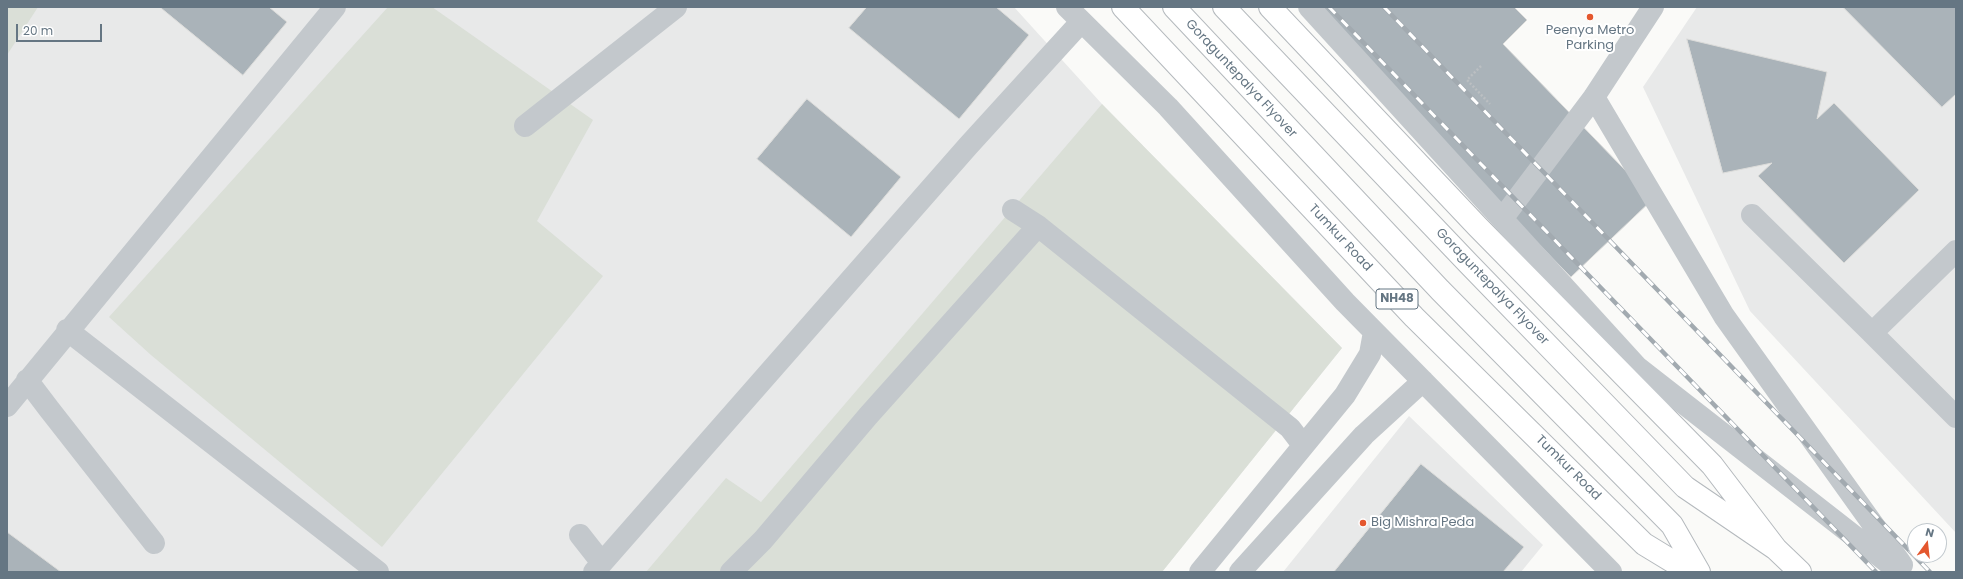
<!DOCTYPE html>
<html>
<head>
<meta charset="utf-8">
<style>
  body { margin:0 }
  #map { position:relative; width:1963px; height:579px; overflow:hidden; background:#fafaf8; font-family:Poppins,sans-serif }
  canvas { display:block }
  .frame { position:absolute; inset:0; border:8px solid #657683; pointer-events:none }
  .north { position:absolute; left:1907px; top:523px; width:40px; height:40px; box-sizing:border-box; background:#fff; border:1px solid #c1c8cd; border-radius:50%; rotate:15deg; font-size:11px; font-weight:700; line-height:16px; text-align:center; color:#657683 }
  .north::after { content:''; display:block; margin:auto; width:14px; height:18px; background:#e4572e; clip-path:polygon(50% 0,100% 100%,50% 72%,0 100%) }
  .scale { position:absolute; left:16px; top:24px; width:86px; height:18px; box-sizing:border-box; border:2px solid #657683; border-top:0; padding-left:5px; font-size:12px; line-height:14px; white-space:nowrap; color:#657683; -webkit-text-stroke:3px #fff; paint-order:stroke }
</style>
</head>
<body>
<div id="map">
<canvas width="1963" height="579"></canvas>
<div class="frame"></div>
<div class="north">N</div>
<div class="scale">20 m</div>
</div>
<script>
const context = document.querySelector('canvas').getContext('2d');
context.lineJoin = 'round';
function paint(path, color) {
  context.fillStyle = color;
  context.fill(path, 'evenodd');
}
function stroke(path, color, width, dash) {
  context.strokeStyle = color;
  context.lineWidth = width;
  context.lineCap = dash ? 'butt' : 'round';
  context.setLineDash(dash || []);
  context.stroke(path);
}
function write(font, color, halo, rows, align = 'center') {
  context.font = font + ' Poppins,sans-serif';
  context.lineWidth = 4;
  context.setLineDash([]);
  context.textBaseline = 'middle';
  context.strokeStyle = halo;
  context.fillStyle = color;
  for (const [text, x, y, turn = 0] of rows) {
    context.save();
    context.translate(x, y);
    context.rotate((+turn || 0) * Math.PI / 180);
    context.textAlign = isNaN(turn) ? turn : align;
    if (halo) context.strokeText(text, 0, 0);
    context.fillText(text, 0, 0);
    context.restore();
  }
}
const built = new Path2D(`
  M7,7h1007l88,97 240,244 -180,224h-1155z
  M1697,7h259v526l-206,-222 -107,-224z
  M1409,416l134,129 -22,27h-238z`);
const green = new Path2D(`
  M7,7h31l-31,48z
  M388,7h44l161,113 -56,101 66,55 -221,271 -231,-192 -42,-38z
  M1102,104l240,244 -180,224h-516l80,-94 35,24z`);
const building = new Path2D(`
  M160,7h109l18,15 -44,53z
  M867,7h129l33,28 -70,84 -110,-91z
  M1309,7h205l13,13 -24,24 150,155 -82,78z
  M1843,7h113v87l-14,13z
  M1687,39l140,33 -10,47 17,-16 85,87 -75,73 -86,-87 14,-13 -49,10z
  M807,99l94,78 -50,60 -94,-78z
  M1421,464l103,83 -21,25h-169z
  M7,532l54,40h-54z`);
const path = new Path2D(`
  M1481,66l-14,14 23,24`);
const minor = new Path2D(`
  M1067,7l101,100 177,195 266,270
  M1309,7l328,360 263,205
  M1594,97l130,219 178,249
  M525,126l151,-119
  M1013,210l25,16 252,202 13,17
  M1752,215l120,118
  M1502,219l92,-122 59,-90
  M1956,251l-84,82 84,84
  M67,330l311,242
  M27,380l22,29 105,134
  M7,406l328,-399
  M580,535l22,28
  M594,572l374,-426 113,-124
  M731,572l32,-32 105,-124 170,-190
  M1200,572l145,-177 25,-41 4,-22
  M1240,572l124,-137 59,-54`);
const highway = new Path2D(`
  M1123,7l291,310 230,227 46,28
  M1174,7l266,283 232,235 27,47
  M1224,7l243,255 218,225 91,62
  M1270,7l207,219 235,239 64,84 24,23`);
const rail = new Path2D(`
  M1329,7l547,565
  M1384,7l546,565`);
const markers = [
  [1590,17,4,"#e4572e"],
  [1363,523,4,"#e4572e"]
];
const shields = [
  [1397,299,42]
];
const shieldNames = [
  ["NH48",1397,299]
];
const poiNames = [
  ["Peenya Metro",1590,31],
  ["Parking",1590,46],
  ["Big Mishra Peda",1371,523,"left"]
];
const streetNames = [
  ["Goraguntepalya Flyover",1241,79,47],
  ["Tumkur Road",1340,238,47],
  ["Goraguntepalya Flyover",1492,287,46],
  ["Tumkur Road",1568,468,45]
];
paint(built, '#e8e9e9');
paint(green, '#dadfd7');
paint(building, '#aab3b9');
stroke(building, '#dcdcda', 1);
stroke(highway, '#b4b9bd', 24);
stroke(path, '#bbbfc2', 2.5, [2, 2]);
stroke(minor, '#c3c8cc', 22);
stroke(highway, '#fff', 22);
stroke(rail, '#a2aab0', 4.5);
stroke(rail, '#fff', 3, [9]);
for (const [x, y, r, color] of markers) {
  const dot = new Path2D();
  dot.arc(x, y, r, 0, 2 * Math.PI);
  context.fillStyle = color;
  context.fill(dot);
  stroke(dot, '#fff', 1.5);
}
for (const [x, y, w] of shields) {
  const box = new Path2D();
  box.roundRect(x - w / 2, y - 10, w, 20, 3);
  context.fillStyle = '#fff';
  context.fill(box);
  stroke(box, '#657683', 1);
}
write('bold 12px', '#657683', null, shieldNames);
write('13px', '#657683', '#fff', poiNames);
write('13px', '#657683', '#fff', streetNames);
</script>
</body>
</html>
